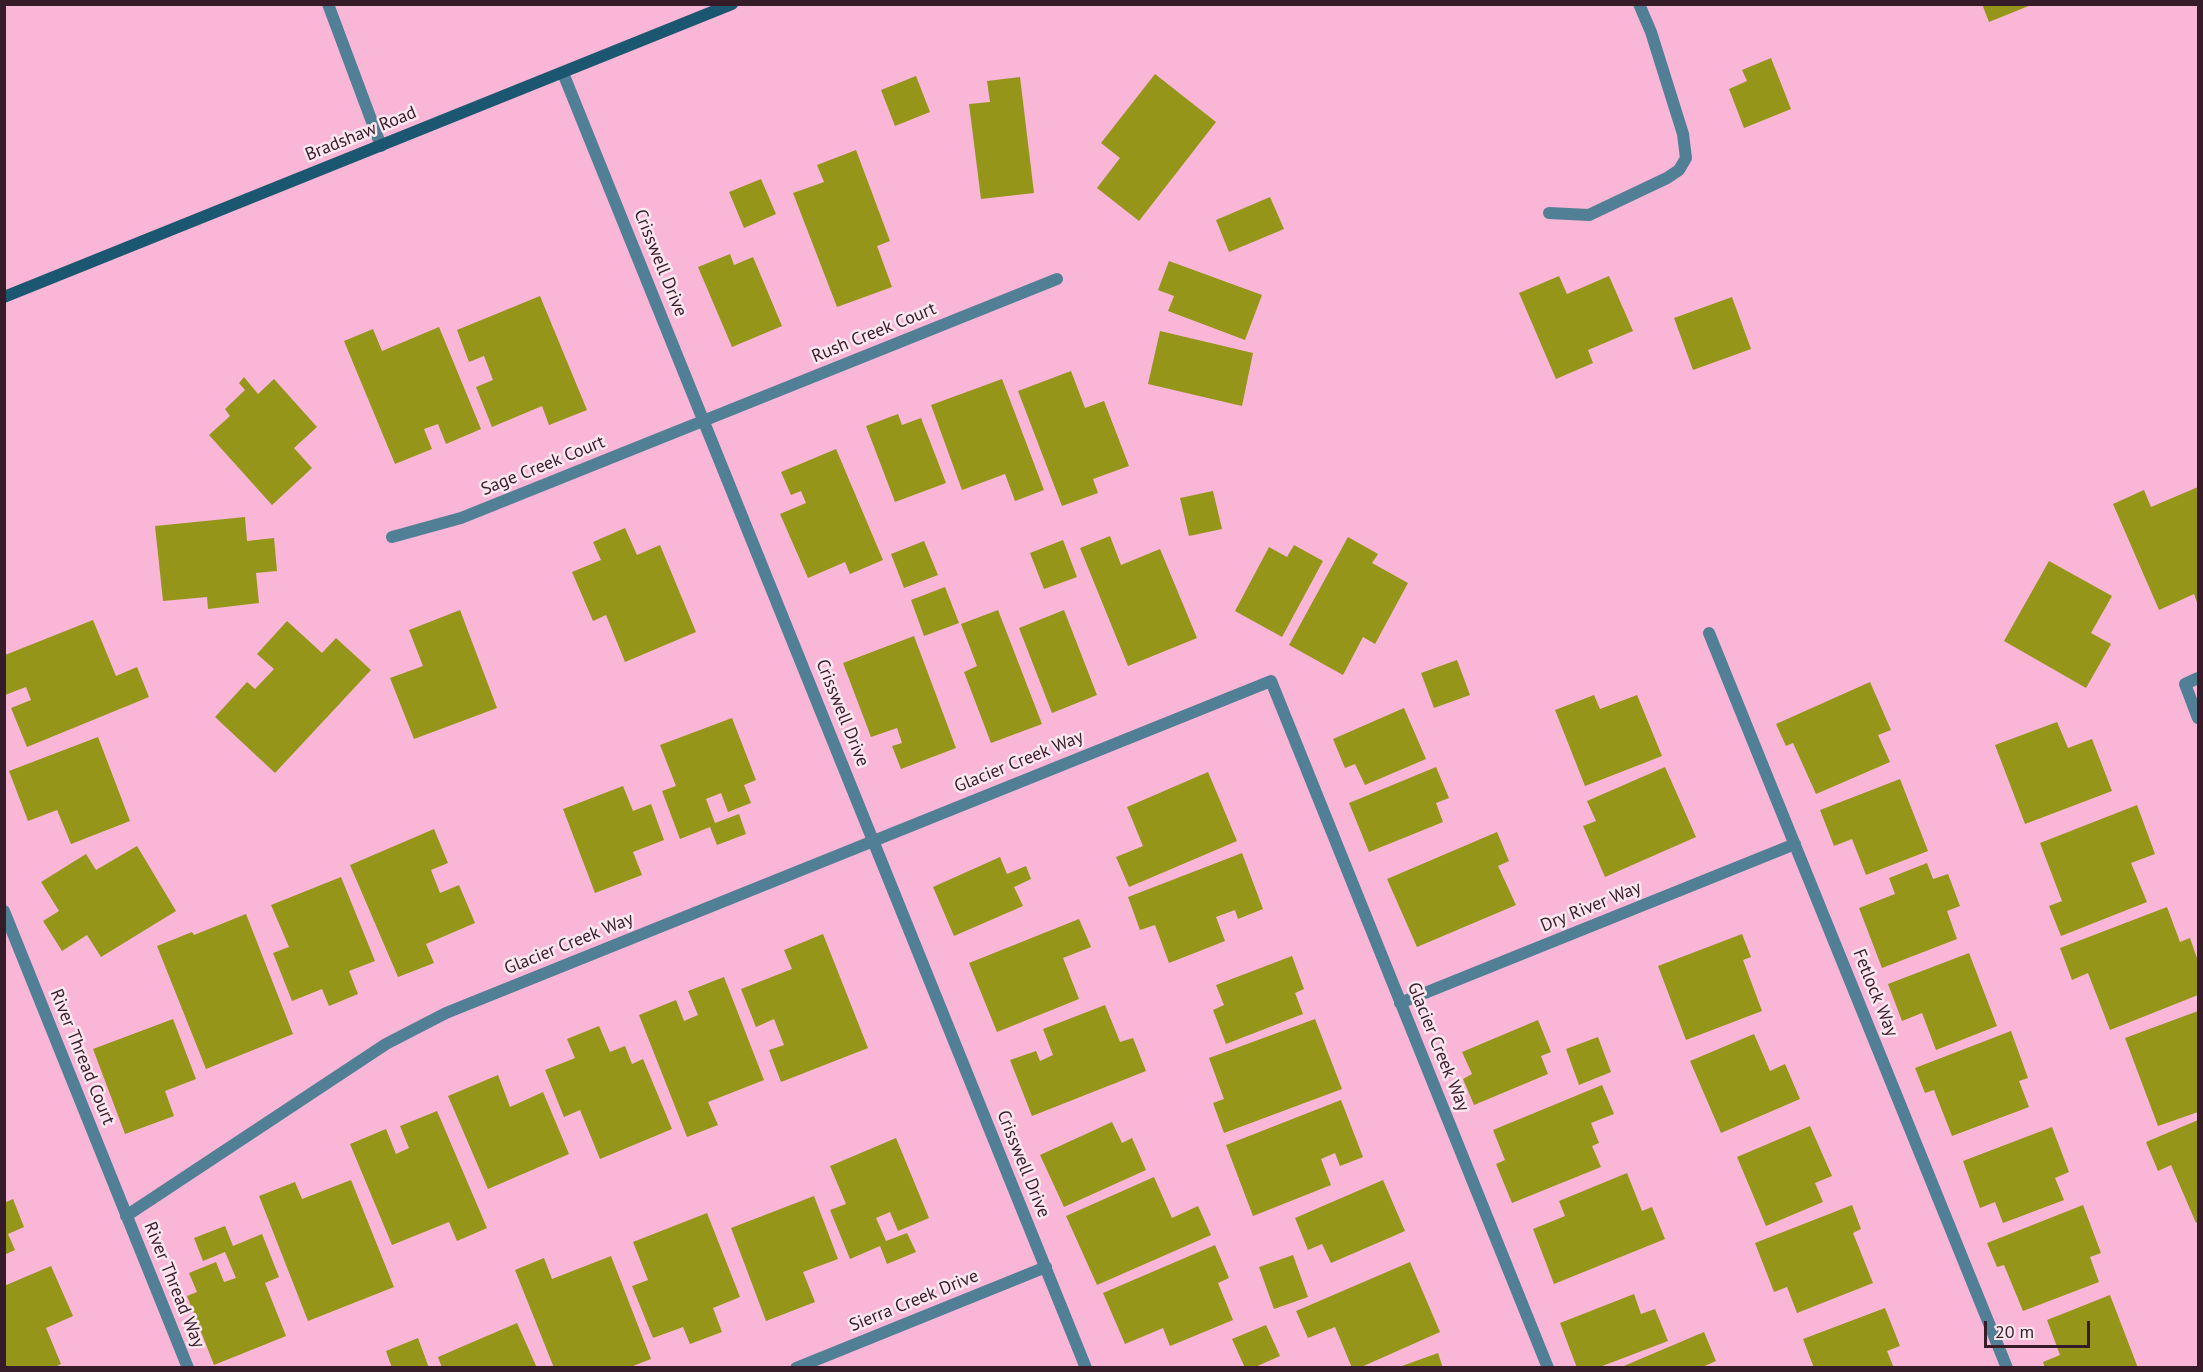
<!DOCTYPE html>
<html>
<head>
<meta charset="utf-8">
<style>
  body { margin:0 }
  #map { position:relative; width:2203px; height:1372px; overflow:hidden; background:#f9b6d6; font-family:"PT Sans",sans-serif }
  canvas { display:block }
  .frame { position:absolute; inset:0; border:6px solid #351c28; pointer-events:none }
  .scale { position:absolute; left:1984px; top:1321px; width:106px; height:27px; box-sizing:border-box; border:3px solid #351c28; border-top:0; padding-left:8px; font-size:18px; line-height:21px; white-space:nowrap; color:#351c28; -webkit-text-stroke:4px #fce7f0; paint-order:stroke }
</style>
</head>
<body>
<div id="map">
<canvas width="2203" height="1372"></canvas>
<div class="frame"></div>
<div class="scale">20 m</div>
</div>
<script>
const context = document.querySelector('canvas').getContext('2d');
context.lineJoin = 'round';
function paint(path, color) {
  context.fillStyle = color;
  context.fill(path, 'evenodd');
}
function stroke(path, color, width, dash) {
  context.strokeStyle = color;
  context.lineWidth = width;
  context.lineCap = dash ? 'butt' : 'round';
  context.setLineDash(dash || []);
  context.stroke(path);
}
function write(font, color, halo, rows, align = 'center') {
  context.font = font + ' "PT Sans",sans-serif';
  context.lineWidth = 5;
  context.setLineDash([]);
  context.textBaseline = 'middle';
  context.strokeStyle = halo;
  context.fillStyle = color;
  for (const [text, x, y, turn = 0] of rows) {
    context.save();
    context.translate(x, y);
    context.rotate((+turn || 0) * Math.PI / 180);
    context.textAlign = isNaN(turn) ? turn : align;
    if (halo) context.strokeText(text, 0, 0);
    context.fillText(text, 0, 0);
    context.restore();
  }
}
const building = new Path2D(`
  M1982,4h49v1l-42,17z
  M1771,58l20,51 -47,19 -15,-39 18,-8 -5,-11z
  M1155,74l61,48 -77,99 -42,-33 23,-30 -19,-15z
  M916,76l14,36 -35,14 -14,-36z
  M1020,77l14,116 -53,6 -12,-95 21,-2 -3,-21z
  M856,150l34,91 -13,5 15,41 -55,20 -44,-114 31,-11 -7,-17z
  M761,179l15,35 -32,14 -15,-36z
  M1270,197l14,32 -55,23 -13,-32z
  M730,254l4,11 19,-8 29,69 -50,21 -34,-80z
  M1169,261l93,34 -17,45 -77,-29 6,-15 -16,-6z
  M1559,276l8,18 42,-18 24,55 -45,19 5,13 -37,16 -37,-86z
  M540,296l47,114 -38,15 -7,-19 -50,21 -16,-40 17,-7 -9,-24 -15,6 -12,-32z
  M1732,297l19,52 -58,21 -19,-52z
  M439,327l42,102 -35,15 -8,-20 -14,5 8,20 -37,15 -51,-123 29,-12 9,22z
  M1160,331l93,22 -11,53 -94,-22z
  M1071,371l14,37 19,-7 25,65 -36,13 5,14 -36,13 -44,-115z
  M244,377l14,17 16,-15 43,48 -23,21 18,20 -40,37 -63,-70 21,-19 -5,-7 20,-19 -6,-7z
  M1002,379l42,111 -29,11 -10,-27 -43,16 -31,-85z
  M898,414l4,11 19,-7 25,65 -51,19 -29,-76z
  M836,449l47,111 -33,14 -5,-12 -37,16 -28,-64 26,-11 -5,-12 -10,4 -10,-23z
  M2198,487v118l-4,-11 -35,16 -46,-106 31,-14 7,17z
  M1213,491l9,38 -33,7 -9,-38z
  M245,517l2,24 27,-3 3,33 -21,2 3,30 -51,6 -1,-12 -44,4 -8,-75z
  M625,528l12,27 23,-10 36,87 -71,30 -19,-47 -13,6 -21,-49 29,-12 -8,-18z
  M1110,536l11,29 39,-16 37,89 -69,28 -48,-118z
  M1348,537l30,17 -6,9 36,20 -33,61 -12,-7 -20,38 -54,-30z
  M1063,540l14,37 -33,12 -14,-36z
  M924,541l14,34 -34,13 -13,-34z
  M1294,545l29,16 -41,76 -47,-26 34,-64 18,10z
  M2049,561l63,35 -21,37 20,11 -25,44 -82,-47z
  M945,587l14,36 -35,13 -13,-36z
  M460,610l37,98 -83,31 -24,-61 33,-12 -14,-36z
  M998,610l44,114 -51,19 -27,-71 13,-6 -16,-42z
  M1064,610l33,85 -45,18 -33,-85z
  M93,620l23,56 21,-9 12,30 -122,50 -16,-39 20,-8 -5,-13 -21,8v-40z
  M287,621l35,32 14,-15 35,32 -96,103 -60,-56 32,-35 8,7 19,-20 -17,-15z
  M914,636l42,112 -55,21 -9,-23 10,-3 -5,-15 -26,9 -28,-74z
  M1457,660l13,35 -36,13 -13,-35z
  M1870,682l21,48 -13,5 12,27 -74,32 -23,-51 -7,3 -10,-22z
  M1594,695l6,14 37,-14 25,61 -77,30 -30,-76z
  M1404,708l22,51 -61,26 -10,-21 -10,4 -12,-29z
  M732,718l24,62 -12,5 7,18 -23,9 -7,-19 -15,6 9,24 24,-9 7,20 -29,11 -7,-18 -30,12 -18,-48 14,-5 -16,-41z
  M2057,722l11,26 24,-9 20,52 -87,33 -30,-79z
  M98,737l32,84 -59,23 -14,-34 -29,11 -19,-50z
  M1436,767l13,31 -13,5 7,19 -74,30 -20,-49z
  M1665,767l31,70 -91,40 -22,-51 13,-5 -9,-20z
  M1208,772l29,69 -108,46 -13,-30 27,-11 -16,-39z
  M1900,779l28,72 -62,24 -14,-36 -18,7 -14,-36z
  M623,786l10,25 18,-7 13,36 -31,12 9,23 -47,18 -32,-84z
  M2137,805l18,49 -24,9 16,39 -86,34 -12,-30 13,-5 -22,-58z
  M434,829l14,34 -17,7 9,23 19,-8 16,38 -49,21 8,19 -36,14 -48,-112z
  M1497,832l12,29 -11,5 18,39 -99,42 -30,-68z
  M137,846l39,65 -75,46 -14,-22 -25,16 -19,-30 16,-10 -18,-29 45,-28 10,16z
  M1242,853l21,56 -25,10 -3,-9 -19,7 9,24 -56,22 -14,-38 -15,5 -12,-33z
  M1000,857l7,17 19,-8 5,13 -17,8 9,19 -69,30 -21,-49z
  M1927,863l6,16 15,-5 12,32 -13,5 10,28 -75,29 -23,-60 36,-14 -6,-16z
  M341,877l34,84 -26,10 9,23 -29,12 -7,-17 -30,12 -19,-48 16,-6 -18,-42z
  M2167,907l13,35 10,-4 8,23v34l-88,35 -22,-57 -16,7 -12,-32z
  M246,914l47,120 -87,35 -49,-123 35,-14 2,3z
  M1079,919l12,28 -28,11 16,41 -82,33 -28,-69z
  M823,934l45,114 -87,34 -12,-32 15,-5 -10,-26 -18,8 -15,-38 51,-20 -8,-19z
  M1742,934l9,23 -8,3 19,51 -76,29 -28,-74z
  M1969,953l28,73 -61,24 -14,-37 -20,8 -14,-37z
  M1292,956l12,33 -9,4 8,21 -77,30 -13,-34 11,-5 -8,-20z
  M724,977l40,103 -56,22 10,23 -31,12 -48,-122 37,-15 8,21 14,-6 -10,-24z
  M1105,1005l15,37 13,-4 13,33 -114,45 -22,-56 26,-9 4,10 13,-6 -10,-26z
  M2198,1011v101l-40,14 -33,-88z
  M173,1019l23,60 -31,12 9,25 -49,18 -32,-85z
  M1315,1019l27,70 -118,44 -11,-30 11,-4 -15,-41z
  M1538,1020l13,32 -10,4 7,18 -74,31 -11,-26 9,-5 -10,-22z
  M599,1026l11,26 15,-6 7,18 11,-5 29,70 -72,30 -20,-49 -16,7 -19,-47 30,-12 -8,-19z
  M2011,1031l17,47 -9,3 10,26 -77,29 -18,-46 -9,3 -10,-25z
  M1754,1034l16,37 15,-7 15,35 -79,34 -31,-72z
  M1598,1037l13,35 -32,13 -13,-36z
  M498,1075l12,32 33,-15 26,62 -81,35 -40,-93z
  M1602,1085l12,29 -23,9 8,20 -7,3 9,21 -89,36 -16,-39 9,-4 -12,-30z
  M1341,1100l22,57 -23,9 -5,-13 -14,6 10,26 -78,31 -27,-71z
  M437,1111l50,117 -30,13 -8,-19 -57,23 -42,-101 36,-15 10,25 13,-6 -9,-22z
  M2198,1120v101l-2,2 -25,-58 -13,6 -12,-29z
  M1112,1122l10,21 10,-5 14,32 -82,37 -24,-52z
  M1810,1126l22,50 -17,7 8,19 -57,24 -29,-69z
  M2052,1127l17,45 -14,6 9,22 -61,23 -8,-21 -15,6 -17,-47z
  M896,1138l33,80 -31,13 -8,-19 -14,6 10,23 21,-8 9,19 -29,12 -7,-18 -30,13 -20,-49 16,-6 -16,-38z
  M1627,1173l15,38 10,-4 13,32 -111,45 -21,-55 32,-13 -6,-15z
  M1154,1177l18,41 26,-12 13,29 -114,50 -31,-69z
  M351,1180l43,107 -86,34 -49,-125 36,-14 7,17z
  M1383,1180l22,51 -74,32 -9,-19 -14,6 -13,-32z
  M814,1196l24,63 -35,13 12,30 -49,19 -35,-93z
  M13,1199l11,28 -16,7 7,16 -11,5v-52z
  M1852,1205l9,24 -8,4 20,50 -76,30 -10,-26 -13,5 -19,-49z
  M2083,1205l18,48 -11,4 9,25 -76,29 -19,-46 -7,2 -10,-24z
  M707,1213l33,84 -27,11 9,24 -32,12 -7,-17 -30,11 -21,-52 16,-6 -15,-38z
  M225,1226l8,20 29,-12 17,43 -14,6 21,53 -72,29 -27,-69 10,-4 -8,-19 27,-11 8,20 12,-4 -11,-26 -22,9 -9,-23z
  M1215,1245l14,33 -11,5 15,37 -63,26 -7,-18 -38,16 -22,-51z
  M1293,1255l15,42 -34,12 -15,-42z
  M611,1256l40,103 -23,9h-74l-39,-98 29,-12 8,21z
  M1410,1262l30,70 -81,36h-7l-17,-41 -27,11 -12,-27z
  M51,1266l22,50 -27,12 15,36 -8,4h-49v-82z
  M1634,1294l7,20 14,-5 13,32 -71,27h-20l-17,-45z
  M2110,1295l28,73h-93l-2,-6 17,-7 -13,-35z
  M1885,1308l15,38 -13,5 7,17h-80l-11,-29z
  M517,1323l20,45h-95l-4,-11z
  M1266,1325l14,31 -27,12h-8l-13,-29z
  M1704,1332l12,29 -16,7h-81z
  M418,1338l11,30h-37l-6,-17z
  M1438,1353l5,15h-44v-1z`);
const lane = new Path2D(`
  M328,4l53,142
  M1549,213l40,2 78,-37 12,-8 7,-12 -3,-24 -32,-102 -12,-28`);
const street = new Path2D(`
  M563,73l523,1295
  M392,537l69,-19 596,-239
  M1709,633l298,735
  M2198,678l-13,6 13,34
  M4,911l184,457
  M1400,1003l395,-159
  M126,1216l260,-172 60,-31 825,-332 277,687
  M796,1368l250,-101`);
const secondary = new Path2D(`
  M4,297l728,-293`);
const streetNames = [
  ["Bradshaw Road",361,134,-22],
  ["Crisswell Drive",660,263,68],
  ["Rush Creek Court",874,333,-22],
  ["Sage Creek Court",543,466,-22],
  ["Crisswell Drive",842,713,68],
  ["Glacier Creek Way",1019,762,-22],
  ["Dry River Way",1591,907,-22],
  ["Glacier Creek Way",569,944,-22],
  ["Fetlock Way",1875,993,68],
  ["Glacier Creek Way",1438,1047,68],
  ["River Thread Court",82,1057,68],
  ["Crisswell Drive",1023,1164,68],
  ["River Thread Way",174,1285,68],
  ["Sierra Creek Drive",914,1301,-22]
];
paint(building, '#95951a');
stroke(lane, '#517f95', 12);
stroke(street, '#517f95', 12);
stroke(secondary, '#1b5770', 12);
write('18px', '#351c28', '#fce7f0', streetNames);
</script>
</body>
</html>
